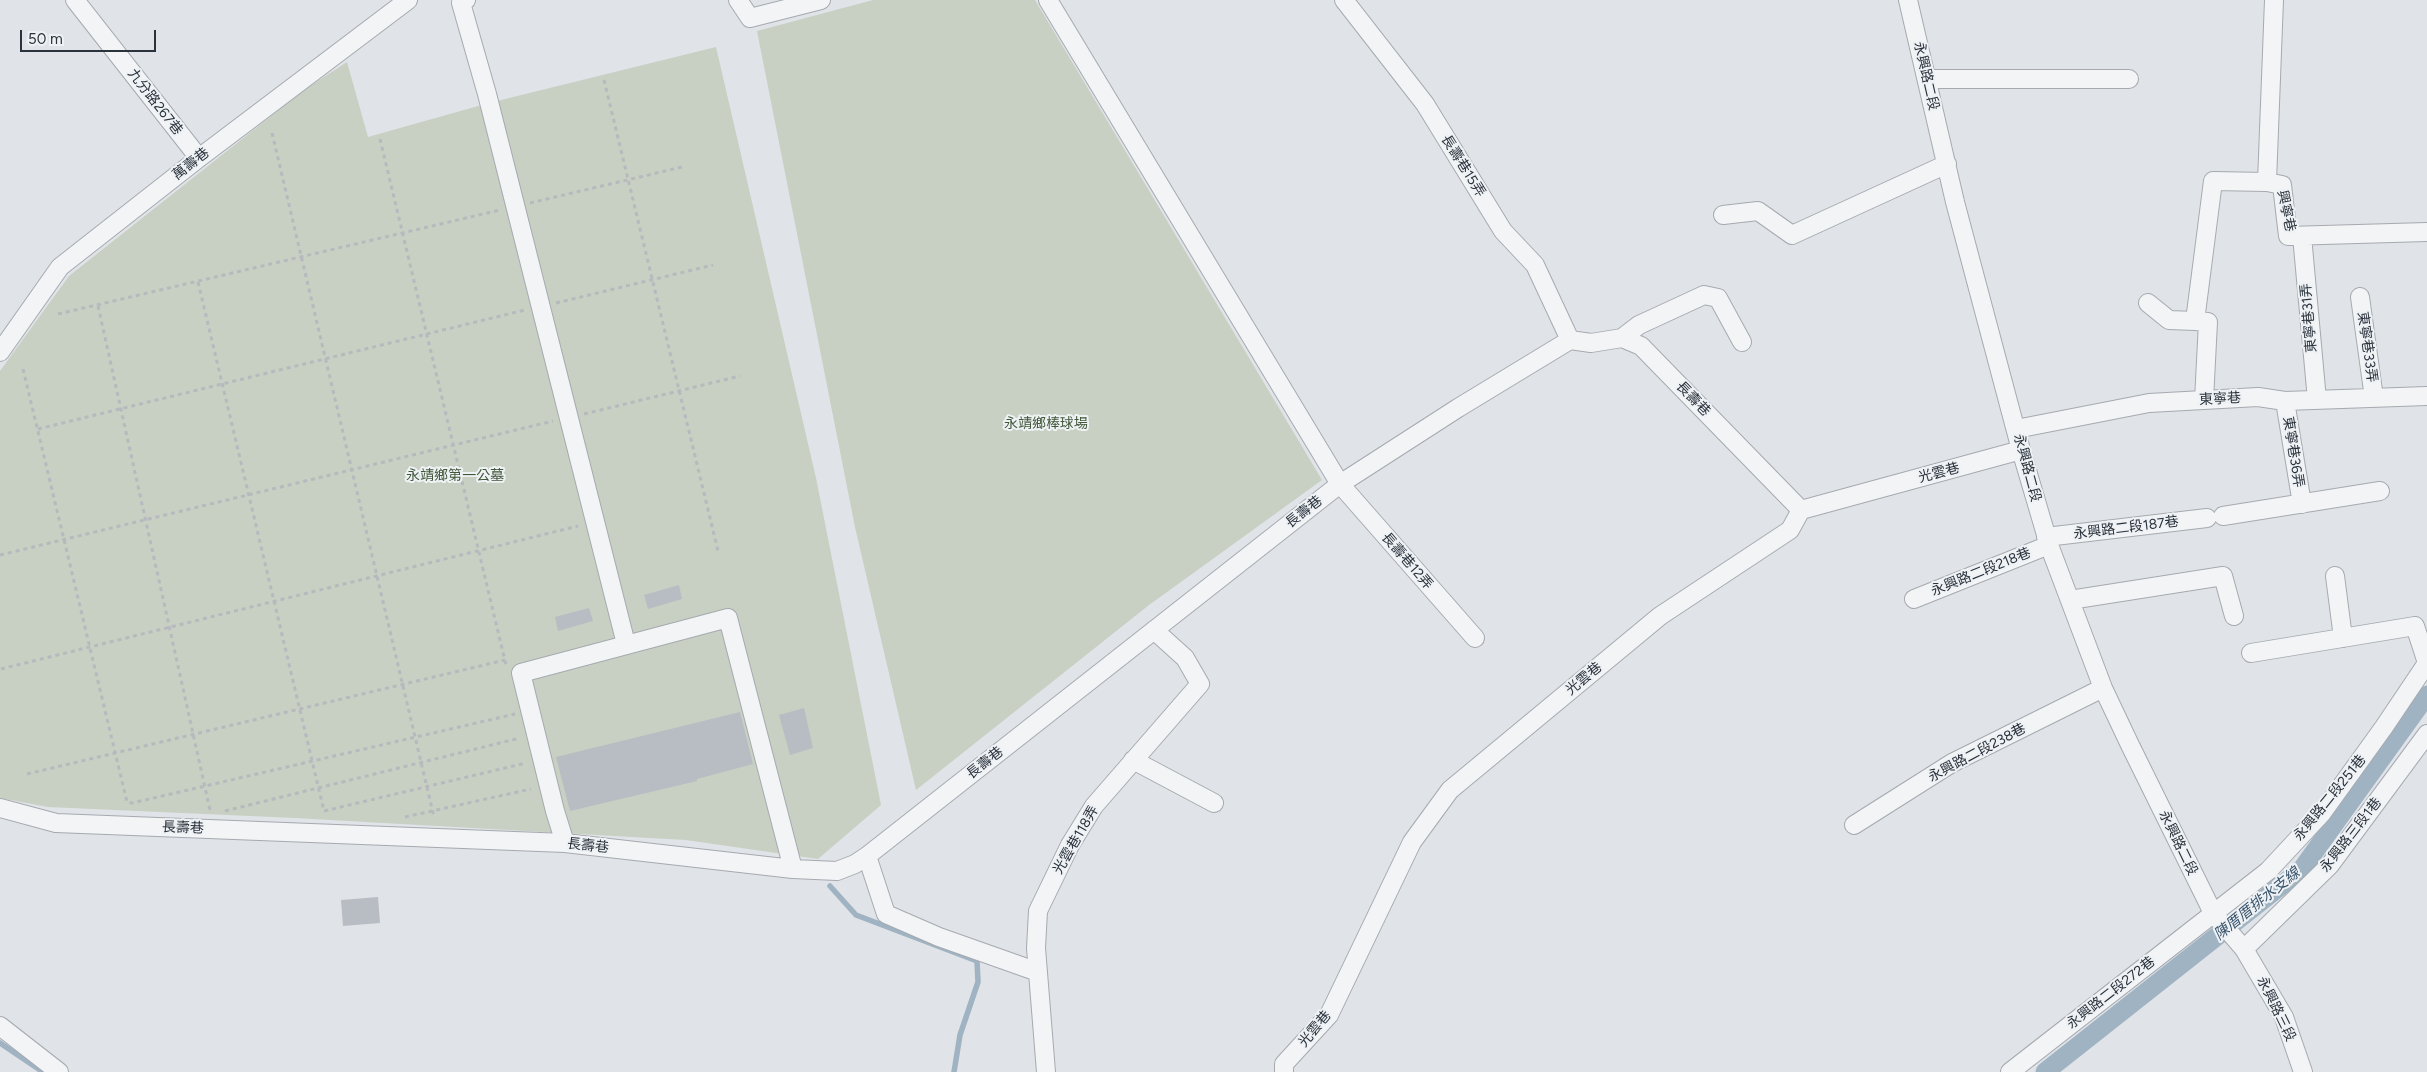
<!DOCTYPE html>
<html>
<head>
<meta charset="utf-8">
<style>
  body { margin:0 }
  #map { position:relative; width:2427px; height:1072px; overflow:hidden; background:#e0e3e7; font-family:Figtree,sans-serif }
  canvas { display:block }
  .scale { position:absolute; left:20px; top:30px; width:136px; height:22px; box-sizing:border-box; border:2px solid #2a323c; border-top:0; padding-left:6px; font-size:15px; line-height:18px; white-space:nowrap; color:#2a323c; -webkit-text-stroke:4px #eff2f5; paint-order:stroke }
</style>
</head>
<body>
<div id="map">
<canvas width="2427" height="1072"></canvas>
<div class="scale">50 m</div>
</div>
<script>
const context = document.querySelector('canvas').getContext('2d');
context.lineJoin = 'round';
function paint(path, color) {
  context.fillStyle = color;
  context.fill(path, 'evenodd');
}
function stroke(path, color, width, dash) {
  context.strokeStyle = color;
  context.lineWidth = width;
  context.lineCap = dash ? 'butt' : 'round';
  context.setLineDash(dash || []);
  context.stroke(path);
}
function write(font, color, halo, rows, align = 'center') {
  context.font = font + ' Figtree,"Noto Sans TC",sans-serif';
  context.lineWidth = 4;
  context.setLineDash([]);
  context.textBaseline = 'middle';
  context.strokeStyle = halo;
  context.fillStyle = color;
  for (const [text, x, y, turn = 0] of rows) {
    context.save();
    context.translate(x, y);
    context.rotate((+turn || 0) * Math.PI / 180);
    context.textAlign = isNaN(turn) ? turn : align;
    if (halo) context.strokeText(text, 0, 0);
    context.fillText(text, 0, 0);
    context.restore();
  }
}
const green = new Path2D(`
  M873,0h162l287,480 -173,125 -233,185 -61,-263 -98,-496z
  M716,47l100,431 65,327 -63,54 -132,-19 -391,-22 -247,-11 -48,-9v-427l69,-95 235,-186 43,-28 21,75 121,-34z`);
const stream = new Path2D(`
  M830,886l26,29 121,46 1,21 -18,53 -6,37
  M0,1043l43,29`);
const canal = new Path2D(`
  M2045,1072l257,-203 125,-174`);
const building = new Path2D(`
  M679,585l3,14 -34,10 -4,-14z
  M589,608l4,13 -35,10 -3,-14z
  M804,708l9,40 -23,7 -11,-40z
  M740,712l13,52 -56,15v2l-127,30 -14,-54z
  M378,897l2,26 -37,3 -2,-26z`);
const path = new Path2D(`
  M604,80l114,471
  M272,133l162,684
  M380,139l126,526
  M530,203l152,-36
  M198,282l126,529 202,-48
  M556,303l157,-38
  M98,306l112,504 2,1
  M58,314l442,-104
  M23,369l104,433 5,1 383,-89
  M584,414l156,-38
  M38,429l487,-119
  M0,555l553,-134
  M1,669l577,-143
  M27,774l478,-114
  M225,811l295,-73
  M405,817l126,-28`);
const minor = new Path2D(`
  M75,0l124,158
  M466,0l-5,3 26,91 139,550
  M738,0l12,18 71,-18
  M1048,0l292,484 135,154
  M1344,0l81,104 78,127 32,34 35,75
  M1908,0l47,202 66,248 28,95 54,143 27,57 83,168 31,36 40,68 19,55
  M1927,79h202
  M2267,182l7,-182
  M1723,215l35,-4 34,24 155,-71
  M2302,236l15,164
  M2360,297l14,101
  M2148,303l21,17 26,1
  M1622,338l17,-13 65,-30 14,3 24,44
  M0,352l60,-85 139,-109 209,-158
  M2204,400l4,-78 -13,-1 18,-140 54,1 15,3 6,51 139,-4
  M2285,401l17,103
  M2016,429l133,-26 109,-6 27,4 142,-5
  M2223,516l157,-25
  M2046,537l161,-19
  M2335,576l8,62
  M1914,599l135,-54
  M2070,600l153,-24 11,40
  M2251,653l164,-27 12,37
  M1133,760l81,43
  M0,808l56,15 509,20 228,26 44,2 18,-7 12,-8 473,-372 118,-76 112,-68 21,3 31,-5 19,8 160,164
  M1854,825l98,-62 151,-75
  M565,843l-10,-32 -34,-138 207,-55 65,251
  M867,856l19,58 53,23 99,35
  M2244,949l86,-84 97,-131
  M0,1026l59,46
  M1046,1072l-10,-124 2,-37 32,-66 24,-39 106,-122 -15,-26 -31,-28
  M1284,1072v-8l45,-49 83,-173 38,-52 210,-174 130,-86 11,-20 220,-60
  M2010,1072l258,-201 54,-58 62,-86 43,-64`);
const streetNames = [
  ["永興路二段",1926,76,77],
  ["九分路267巷",155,102,52],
  ["萬壽巷",191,164,-38],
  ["長壽巷15弄",1463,166,58],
  ["興寧巷",2286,211,78],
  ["東寧巷31弄",2309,318,-95],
  ["東寧巷33弄",2367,347,82],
  ["長壽巷",1693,399,46],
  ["東寧巷",2220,399,-3],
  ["東寧巷36弄",2293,452,81],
  ["永興路二段",2027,468,75],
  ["光雲巷",1939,473,-15],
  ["長壽巷",1304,512,-38],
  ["永興路二段187巷",2126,528,-7],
  ["長壽巷12弄",1407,561,49],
  ["永興路二段218巷",1981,572,-22],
  ["光雲巷",1584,679,-40],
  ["永興路二段238巷",1977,753,-28],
  ["長壽巷",985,763,-38],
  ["永興路二段251巷",2330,798,-51],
  ["長壽巷",183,828,2],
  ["永興路三段1巷",2351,835,-52],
  ["光雲巷118弄",1076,840,-60],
  ["永興路二段",2178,843,64],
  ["長壽巷",588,846,6],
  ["永興路二段272巷",2111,993,-38],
  ["永興路三段",2276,1009,64],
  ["光雲巷",1315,1029,-50]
];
const parkNames = [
  ["永靖鄉棒球場",1046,424],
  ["永靖鄉第一公墓",455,476]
];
const waterNames = [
  ["陳厝厝排水支線",2257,904,-39]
];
paint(green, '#c7d0c2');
stroke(stream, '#9fb3c3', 5.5);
stroke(canal, '#9fb3c3', 19);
paint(building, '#b8bdc3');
stroke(minor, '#a6aab0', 20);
stroke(path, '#b6babe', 3, [4, 4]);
stroke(minor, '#f2f4f6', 18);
write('14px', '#2a323c', '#eff2f5', streetNames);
write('14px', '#415739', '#eff2f5', parkNames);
write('italic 15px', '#39546c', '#eff2f5', waterNames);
</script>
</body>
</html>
